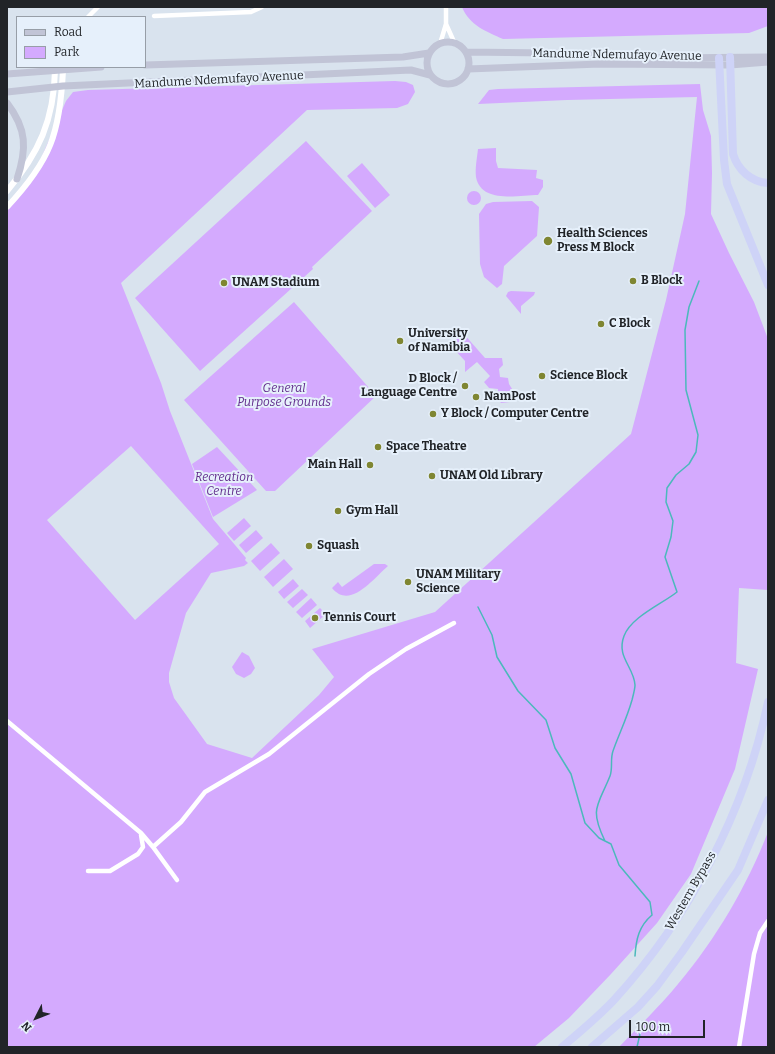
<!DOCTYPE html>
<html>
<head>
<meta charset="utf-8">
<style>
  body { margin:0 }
  #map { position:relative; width:775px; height:1054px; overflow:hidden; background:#d9e3ee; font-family:Bitter,serif }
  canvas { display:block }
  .frame { position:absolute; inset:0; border:8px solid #212428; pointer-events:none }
  .legend { position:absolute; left:16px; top:16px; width:130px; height:52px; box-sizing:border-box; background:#e6f0fb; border:1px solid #979ea7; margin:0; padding:5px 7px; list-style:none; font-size:12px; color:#212428 }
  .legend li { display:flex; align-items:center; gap:8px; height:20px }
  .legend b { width:20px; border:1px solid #979ea7 }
  .north { position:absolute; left:16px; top:998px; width:40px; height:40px; -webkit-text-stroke:3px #e6f0fb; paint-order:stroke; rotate:228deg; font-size:11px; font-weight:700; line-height:16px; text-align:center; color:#212428 }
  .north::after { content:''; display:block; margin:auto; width:14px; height:18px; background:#212428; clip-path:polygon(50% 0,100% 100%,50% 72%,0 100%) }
  .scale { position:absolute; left:629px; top:1020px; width:76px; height:18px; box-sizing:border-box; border:2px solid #212428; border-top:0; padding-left:5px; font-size:12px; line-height:14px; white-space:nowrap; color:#212428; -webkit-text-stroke:3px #e6f0fb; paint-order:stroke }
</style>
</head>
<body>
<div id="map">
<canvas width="775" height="1054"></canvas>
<div class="frame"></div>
<ul class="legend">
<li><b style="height:5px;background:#c1c4d6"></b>Road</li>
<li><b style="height:11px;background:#d4aafe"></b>Park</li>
</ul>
<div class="north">N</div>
<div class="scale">100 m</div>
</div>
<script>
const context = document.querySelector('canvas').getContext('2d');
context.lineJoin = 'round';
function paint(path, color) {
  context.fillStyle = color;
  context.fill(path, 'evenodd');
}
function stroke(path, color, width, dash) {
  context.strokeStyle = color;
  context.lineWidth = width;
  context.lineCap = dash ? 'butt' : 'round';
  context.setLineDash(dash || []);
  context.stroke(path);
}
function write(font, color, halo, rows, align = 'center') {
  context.font = font + ' Bitter,serif';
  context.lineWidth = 4;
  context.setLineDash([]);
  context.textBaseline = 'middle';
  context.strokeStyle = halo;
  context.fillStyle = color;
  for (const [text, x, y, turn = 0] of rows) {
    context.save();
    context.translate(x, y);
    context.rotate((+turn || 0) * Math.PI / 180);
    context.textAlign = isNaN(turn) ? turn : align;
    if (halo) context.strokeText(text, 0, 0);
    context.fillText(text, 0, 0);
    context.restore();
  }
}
const green = new Path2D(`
  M462,7h306v19l-19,7 -246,6c-16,-7 -34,-14 -41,-32z
  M395,81l11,1 7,3 2,7 -7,12 -11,4 -90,2 -186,173 40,100 9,28 43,108 33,39 -1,2 3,3 -4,3 -33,7 -25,40 -17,60v9l5,16 33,46 45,14 67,-63 15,-18 -22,-28 123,-37 196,-178 35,-134 19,-86 12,-117 -130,3 -89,4 11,-14 9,-1 202,-5 3,26 8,26 1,37 -1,41 18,39 25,49 14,37v251l-29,-2 -3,75 22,6 -23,100 -44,105 -34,49 -46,51 -42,44 -35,29h-527v-839l25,-29 34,-78 7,-9 15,-2zM131,446l88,98 -84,76 -88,-100z
  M306,141l66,70 -60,56 1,2 -113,102 -65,-73z
  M496,148v13l2,7 39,2 -1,8 7,2v7l-5,8c-19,0 -57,9 -62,-18 -1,-9 1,-19 2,-28z
  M362,163l28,32 -15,13 -28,-32z
  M467 198a7 7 0 1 1 14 0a7 7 0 1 1-14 0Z
  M532,201l7,6 -2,29 -33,30 -2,18 -5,4 -13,-11 -4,-13 -1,-50 7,-10 7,-2z
  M511,291l24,1 -1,3 -13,11v8l-15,-18 2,-4z
  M294,302l82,94 -101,95h-9l-82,-91z
  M463,333l22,25h17l1,7 -4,4 1,8 8,1 1,6 5,8 -4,10 -9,1 -3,-4v-10l-9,-1 -5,-6 6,-6 -13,-14 -12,10v-11l-11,-12 -7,-1z
  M217,447l40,43 -44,27 -21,-53z
  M244,518l7,8 -17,15 -7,-8z
  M256,530l7,8 -17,15 -7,-8z
  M271,543l9,10 -20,18 -9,-10z
  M284,559l9,10 -20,18 -9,-10z
  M374,564h11l3,2c-15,13 -38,44 -56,22l6,-6 4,5z
  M293,579l6,7 -15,13 -6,-7z
  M302,589l6,6 -15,13 -6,-6z
  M311,598l6,7 -15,13 -6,-6z
  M320,608l6,6 -16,14 -5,-7z
  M242,652l7,4 6,12 -4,6 -7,4 -8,-4 -4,-7z
  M768,832v215h-149c20,-21 41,-41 59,-63 38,-45 69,-98 90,-152z`);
const stream = new Path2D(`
  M478,607l14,28 5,22 21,34 28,29 9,28 16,26 14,49 14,15 12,6 8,21 31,37 2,13c-13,11 -16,24 -17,41
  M605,841c-16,-33 -7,-35 5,-65 3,-8 0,-17 3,-25 6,-17 14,-33 19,-51 1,-4 3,-11 3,-15 -1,-18 -19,-28 -11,-49 7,-19 38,-32 53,-44l-12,-35 6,-20 2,-16 -7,-19 1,-14 9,-13 13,-11 7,-12 2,-17 -12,-45 -1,-60 4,-23 10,-26
  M637,1047l3,-13`);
const street = new Path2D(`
  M154,16l97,-4 11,-5
  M88,17l10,-10
  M446,24l9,20
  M440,44l6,-20v-17
  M7,721l134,112 12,14 24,33
  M153,847l28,-25 24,-30 64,-38 100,-80 37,-25 48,-26
  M88,871h22l28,-17 5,-7 -2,-12
  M739,1047l15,-93 6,-21 8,-12`);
const secondary = new Path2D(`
  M7,191c32,-38 47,-71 48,-121
  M7,207c44,-47 53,-74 56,-137`);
const primary = new Path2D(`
  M427 63a21 21 0 1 1 42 0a21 21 0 1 1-42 0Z
  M466,52l83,1 119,5 100,-1
  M145,65l258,-8 26,-4
  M468,69l132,-5 130,1 38,-3
  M7,74l94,-7
  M7,92l56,-6 348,-16 19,5
  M7,103c20,26 20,46 10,76`);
const highway = new Path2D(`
  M730,57l3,97c5,16 18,28 35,29
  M719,58l5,102 3,24 41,101
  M562,1047c18,-15 36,-30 52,-47 75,-82 131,-188 154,-298
  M592,1047l46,-40 19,-21 25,-34 56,-82 30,-70`);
const markers = [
  [548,241,5,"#7f8632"],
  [633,281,4,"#7f8632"],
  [224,283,4,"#7f8632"],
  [601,324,4,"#7f8632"],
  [400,341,4,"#7f8632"],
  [542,376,4,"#7f8632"],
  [465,386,4,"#7f8632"],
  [476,397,4,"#7f8632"],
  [433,414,4,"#7f8632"],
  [378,447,4,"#7f8632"],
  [370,465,4,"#7f8632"],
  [432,476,4,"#7f8632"],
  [338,511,4,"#7f8632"],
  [309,546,4,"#7f8632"],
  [408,582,4,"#7f8632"],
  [315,618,4,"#7f8632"]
];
const streetNames = [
  ["Mandume Ndemufayo Avenue",617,55,1],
  ["Mandume Ndemufayo Avenue",219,80,-3],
  ["Western Bypass",691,891,-60]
];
const poiNames = [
  ["Health Sciences",557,234],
  ["Press M Block",557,248],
  ["B Block",641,281],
  ["UNAM Stadium",232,283],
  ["C Block",609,324],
  ["University",408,334],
  ["of Namibia",408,348],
  ["Science Block",550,376],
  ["D Block /",457,379,"right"],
  ["Language Centre",457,393,"right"],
  ["NamPost",484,397],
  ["Y Block / Computer Centre",441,414],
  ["Space Theatre",386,447],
  ["Main Hall",362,465,"right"],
  ["UNAM Old Library",440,476],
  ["Gym Hall",346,511],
  ["Squash",317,546],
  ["UNAM Military",416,575],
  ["Science",416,589],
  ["Tennis Court",323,618]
];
const parkNames = [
  ["General",284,389],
  ["Purpose Grounds",284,403],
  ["Recreation",224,478],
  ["Centre",224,492]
];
paint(green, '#d4aafe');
stroke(stream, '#4bb9bb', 1.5);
stroke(street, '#fff', 4.5);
stroke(secondary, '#fff', 6);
stroke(primary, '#c1c4d6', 7);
stroke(highway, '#ced3f7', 8);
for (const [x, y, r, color] of markers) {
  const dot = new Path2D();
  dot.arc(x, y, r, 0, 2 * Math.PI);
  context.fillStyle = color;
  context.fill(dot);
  stroke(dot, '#e6f0fb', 1.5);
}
write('12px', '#212428', '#e6f0fb', streetNames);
write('bold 12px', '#212428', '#e6f0fb', poiNames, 'left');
write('italic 12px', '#612c8c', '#e6f0fb', parkNames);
</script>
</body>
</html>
